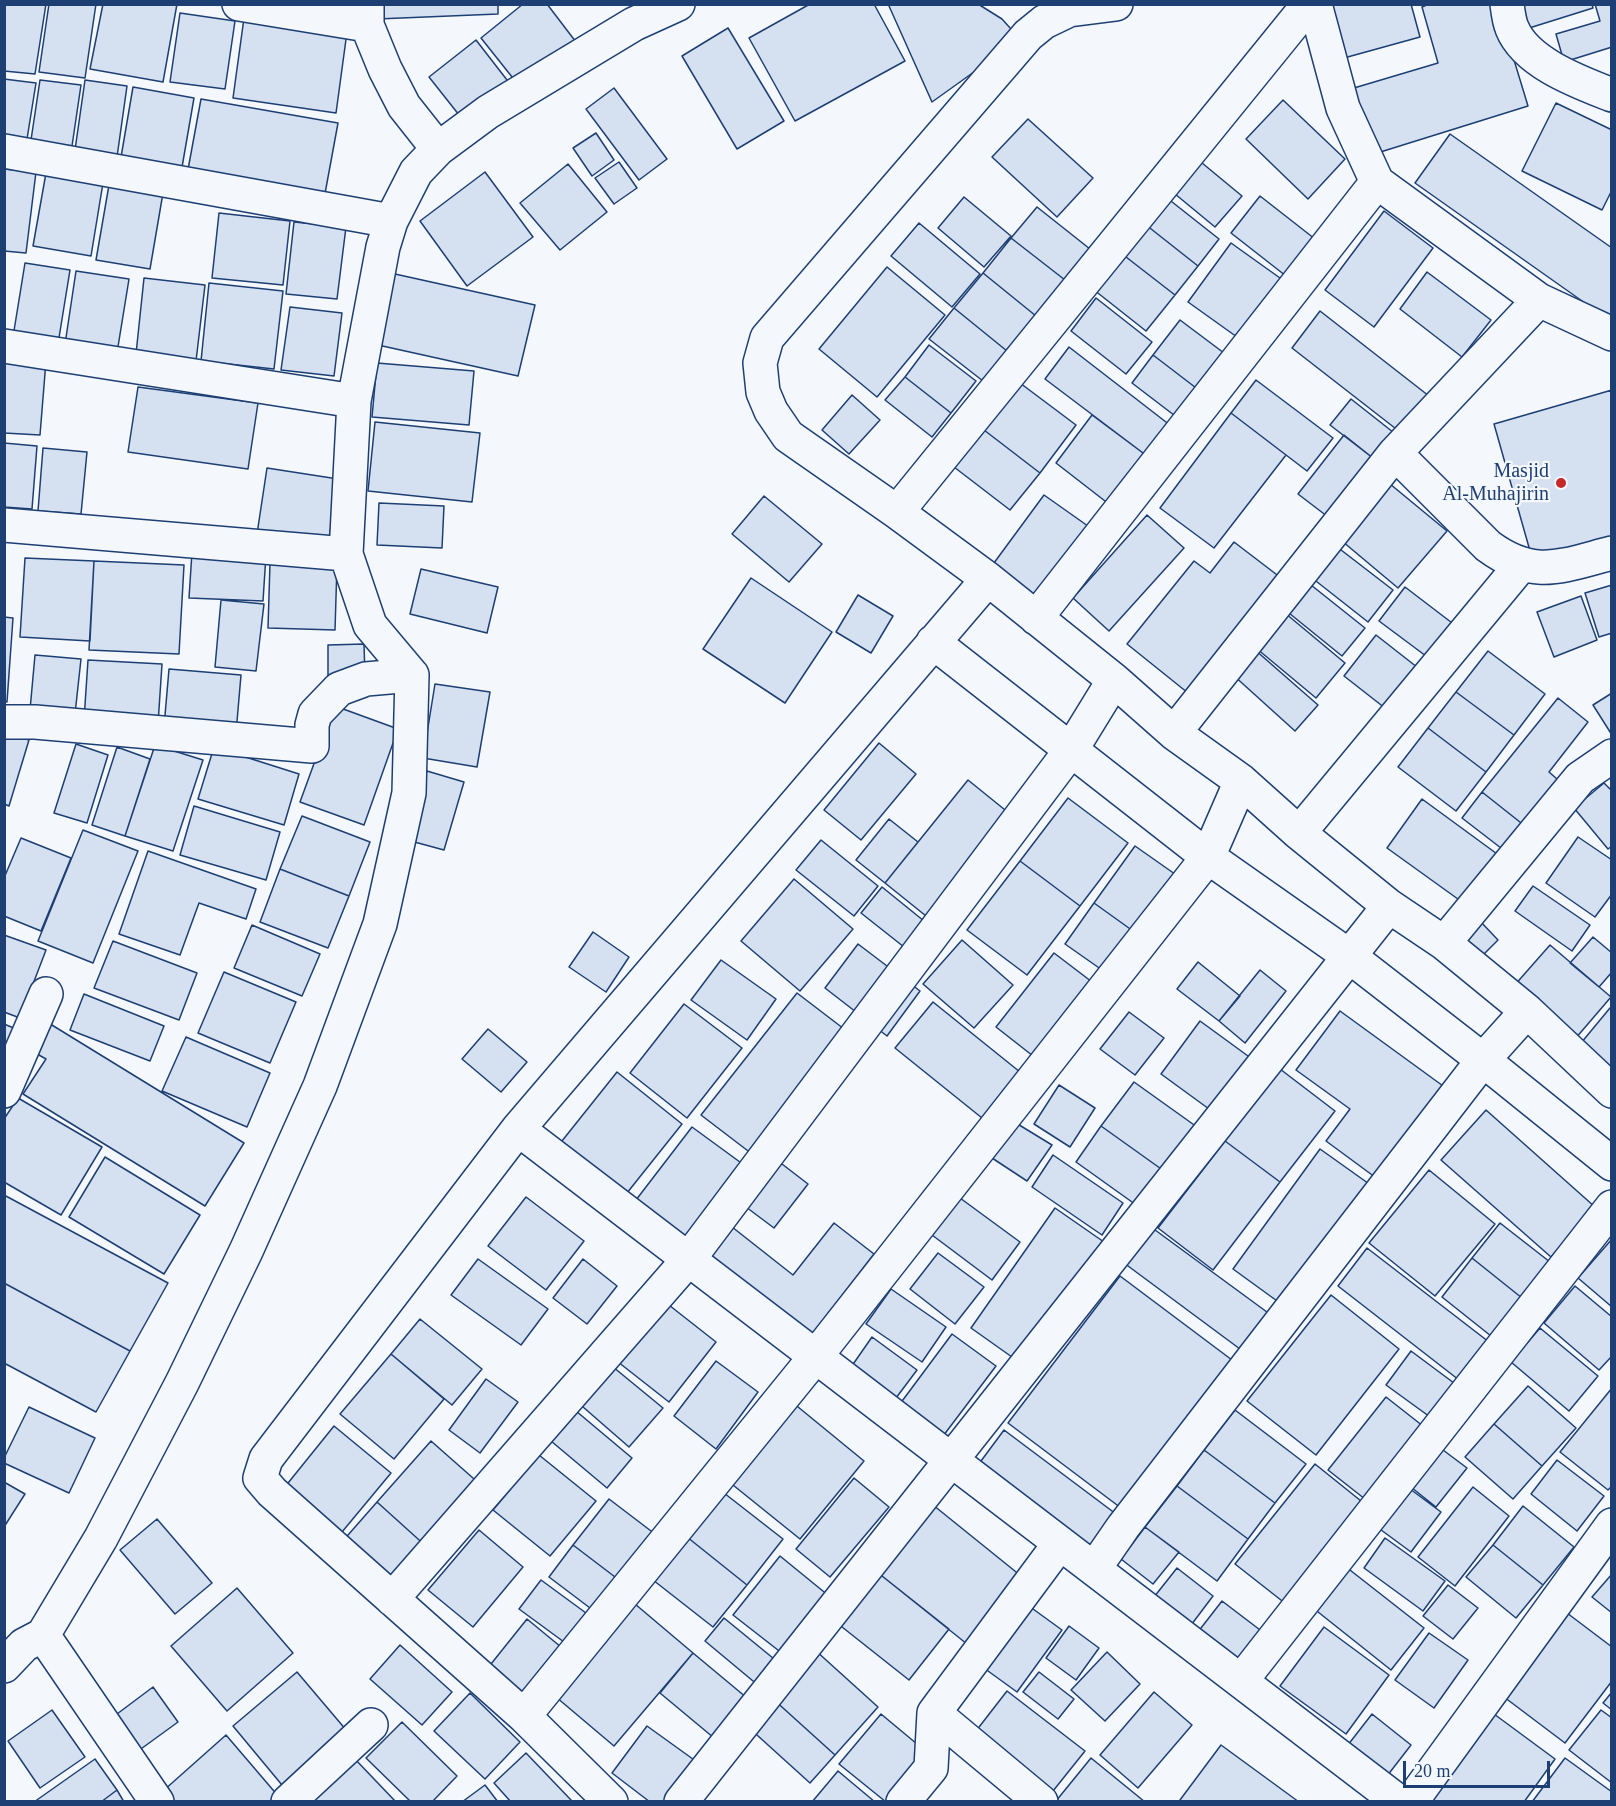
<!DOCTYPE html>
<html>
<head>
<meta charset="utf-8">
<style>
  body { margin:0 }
  #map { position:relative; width:1616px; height:1806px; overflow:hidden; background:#f4f7fb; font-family:"Times New Roman",serif }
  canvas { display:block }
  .frame { position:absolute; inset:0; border:6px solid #1d3f73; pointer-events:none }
  .scale { position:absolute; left:1403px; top:1761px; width:147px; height:27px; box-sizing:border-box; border:3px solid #1d3f73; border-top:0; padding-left:8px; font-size:18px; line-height:21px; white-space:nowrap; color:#1d3f73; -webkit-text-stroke:4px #f4f7fb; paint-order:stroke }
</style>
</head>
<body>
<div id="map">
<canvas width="1616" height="1806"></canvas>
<div class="frame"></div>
<div class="scale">20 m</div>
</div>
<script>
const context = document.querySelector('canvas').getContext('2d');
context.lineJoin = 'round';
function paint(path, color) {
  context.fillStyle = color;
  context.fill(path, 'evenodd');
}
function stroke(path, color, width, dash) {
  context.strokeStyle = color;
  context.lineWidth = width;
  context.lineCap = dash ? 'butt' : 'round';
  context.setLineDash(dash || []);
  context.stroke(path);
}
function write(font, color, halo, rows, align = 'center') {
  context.font = font + ' "Times New Roman",serif';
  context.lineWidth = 4.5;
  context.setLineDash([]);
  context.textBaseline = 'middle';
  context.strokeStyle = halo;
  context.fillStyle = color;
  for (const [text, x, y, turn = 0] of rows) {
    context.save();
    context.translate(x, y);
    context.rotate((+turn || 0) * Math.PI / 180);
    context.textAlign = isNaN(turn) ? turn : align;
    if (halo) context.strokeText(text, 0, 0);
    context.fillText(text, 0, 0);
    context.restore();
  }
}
const building = new Path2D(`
  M4,4h42l-11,70 -31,-3z
  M49,4h47l-11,74 -46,-6z
  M103,4h74l-14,78 -73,-13z
  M376,4h122v10l-121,5z
  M523,4h24l29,38 -56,45 -39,-49z
  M810,4h64l31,57 -110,60 -46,-83z
  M892,4h86l24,15 18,20 -88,63 -43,-96z
  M1329,4h82l9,33 -76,21z
  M1429,4h68l31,102 -154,48 -20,-66 84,-25 -16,-56z
  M1518,4h74l1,4 -67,21z
  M1595,4h17v43l-48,15 -8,-28 44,-13z
  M180,13l55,8 -10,68 -55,-7z
  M244,18l103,14 -11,81 -103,-15z
  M728,28l56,93 -47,28 -55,-93z
  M476,40l38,49 -47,36 -38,-48z
  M4,79l32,4 -9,56 -23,-3z
  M40,80l41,5 -9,61 -41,-6z
  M85,80l42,6 -10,71 -42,-7z
  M133,87l61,11 -13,75 -61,-10z
  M614,88l53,71 -28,21 -53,-71z
  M201,99l137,24 -14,76 -137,-24z
  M1283,100l62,59 -37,40 -62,-60z
  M1556,103l56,27v60l-10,20 -80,-39z
  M1028,119l65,59 -36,39 -65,-60z
  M596,133l18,27 -22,16 -19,-28z
  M1450,134l162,114v69l-3,3 -194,-137z
  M1196,158l46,38 -27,31 -46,-38z
  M619,162l18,26 -23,16 -19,-26z
  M568,164l39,48 -47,38 -40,-47z
  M4,169l32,3 -10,81 -22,-2z
  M485,172l48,65 -66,49 -47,-65z
  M46,173l57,10 -12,73 -58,-10z
  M109,185l54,8 -13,76 -54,-9z
  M1162,194l57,45 -21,27 -57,-45z
  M1260,196l55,43 -29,37 -55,-43z
  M964,197l47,39 -27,31 -46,-39z
  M1037,207l53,42 -25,31 -54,-42z
  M1384,211l49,37 -59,79 -49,-37z
  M219,213l71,8 -7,64 -71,-7z
  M1141,221l57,45 -23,29 -58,-45z
  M294,222l52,5 -9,72 -51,-5z
  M919,223l61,51 -28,33 -61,-51z
  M1011,238l54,42 -29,36 -53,-43z
  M1231,243l56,40 -43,59 -56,-40z
  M1117,250l58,45 -29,36 -57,-45z
  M25,263l45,7 -13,80 -45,-7z
  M887,267l58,48 -68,82 -58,-48z
  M76,271l53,8 -13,80 -52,-8z
  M1427,272l64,48 -29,37 -62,-48z
  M983,273l53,43 -29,35 -53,-43z
  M395,274l140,31 -17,71 -140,-31z
  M144,278l61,7 -9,76 -60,-7z
  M209,283l74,8 -9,78 -73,-8z
  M1096,298l56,44 -26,32 -55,-43z
  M290,307l52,6 -8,63 -53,-6z
  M954,308l53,43 -24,30 -54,-42z
  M1320,311l109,85 -29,36 -108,-84z
  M1180,320l52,39 -28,35 -51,-39z
  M929,345l47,36 -25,32 -46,-36z
  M1069,347l106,82 -24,30 -106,-80z
  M1153,355l51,39 -21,28 -51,-39z
  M4,358l42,3 -6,74 -36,-2z
  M377,363l97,8 -5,54 -97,-8z
  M905,377l46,36 -19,24 -47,-37z
  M1256,380l77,58 -26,33 -76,-58z
  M1020,383l56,42 -36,48 -56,-43z
  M138,387l120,16 -10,66 -120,-17z
  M1612,390v152l-78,23 -40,-141z
  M852,395l28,25 -31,34 -27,-24z
  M1351,399l47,37 -20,26 -48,-37z
  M1231,413l55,42 -72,93 -54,-40z
  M1092,415l59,44 -37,49 -58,-45z
  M375,422l105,11 -8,69 -104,-11z
  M984,430l56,43 -30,37 -56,-43z
  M1344,435l34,27 -46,58 -34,-26z
  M4,443l33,3 -5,63 -28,-2z
  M43,448l44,4 -6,62 -43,-3z
  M267,468l71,11 -10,66 -71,-11z
  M1384,479l63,52 -49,57 -62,-52z
  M1044,495l51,36 -54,73 -50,-37z
  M764,496l58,48 -33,38 -57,-48z
  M379,503l65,3 -2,42 -65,-3z
  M1147,515l37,33 -75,83 -36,-33z
  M1234,542l51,39 -92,116 -66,-53 67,-83 16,12z
  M1332,543l61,47 -25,32 -61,-48z
  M192,552l74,3 -3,46 -74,-3z
  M25,558l69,3 -4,80 -70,-4z
  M94,561l90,4 -5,89 -90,-4z
  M270,563l67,2 -2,65 -67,-2z
  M421,569l77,18 -11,46 -77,-19z
  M751,578l81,54 -47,71 -82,-54z
  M1306,581l59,47 -23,28 -58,-47z
  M1612,585v48l-13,4 -14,-44z
  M1405,587l55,42 -26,33 -55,-41z
  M858,595l35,21 -22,37 -35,-21z
  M1581,596l16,44 -43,17 -17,-45z
  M221,600l43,4 -8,67 -41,-4z
  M1285,613l60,50 -29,35 -60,-50z
  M4,617l9,1 -6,84 -3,-1z
  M1376,635l46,36 -32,41 -46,-36z
  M364,644l1,33h-37v-32z
  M1254,649l64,56 -23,26 -63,-57z
  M1488,651l57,43 -31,41 -58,-43z
  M35,655l46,4 -6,55 -45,-4z
  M88,660l74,4 -4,60 -74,-4z
  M169,669l72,6 -5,58 -72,-6z
  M435,684l55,8 -13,75 -54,-9z
  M1456,692l58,43 -28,37 -58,-44z
  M1612,693v42l-19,-30z
  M1558,698l30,24 -39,50 16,14 -35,44 -48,-38z
  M335,706l63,23 -34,96 -64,-23z
  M1428,728l58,44 -30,39 -58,-44z
  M4,733l25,7 -20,66 -5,-2z
  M879,743l37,31 -55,66 -37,-30z
  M76,744l32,11 -21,68 -33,-10z
  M155,745l48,15 -30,91 -48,-15z
  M117,747l33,12 -25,77 -33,-11z
  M214,747l85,27 -15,51 -86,-26z
  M427,771l37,11 -20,68 -37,-10z
  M968,780l47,38 -84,102 -46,-37z
  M1604,783l8,8v55l-4,3 -34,-41z
  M1482,792l48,38 -20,25 -48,-37z
  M1068,798l60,45 -48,63 -60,-45z
  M1422,799l82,60 -35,48 -82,-59z
  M194,806l86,26 -14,48 -86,-25z
  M302,816l68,26 -21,54 -69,-27z
  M889,819l29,23 -33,41 -29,-23z
  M83,830l55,21 -45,112 -55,-22z
  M1578,837l34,23v34l-17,23 -49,-34z
  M21,838l50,20 -30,73 -37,-15v-38z
  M821,840l57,46 -24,30 -58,-46z
  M1135,846l47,33 -42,57 -46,-33z
  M148,851l108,38 -10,30 -47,-16 -19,52 -61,-21z
  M1020,861l60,45 -53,69 -60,-45z
  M280,869l69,27 -21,52 -68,-26z
  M794,879l59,50 -53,62 -59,-50z
  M1533,886l57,39 -18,26 -57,-40z
  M882,887l42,34 -20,26 -43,-34z
  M1094,903l46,33 -28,41 -47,-33z
  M1479,920l19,20 -23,23 -19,-21z
  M252,925l68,29 -18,42 -68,-28z
  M593,932l36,25 -23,35 -37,-25z
  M4,935l42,15 -26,68 -16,-6z
  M1593,937l19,16v19l-13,15 -29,-24z
  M962,940l51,45 -39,43 -51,-44z
  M113,941l84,32 -18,47 -85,-32z
  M858,944l62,47 -33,45 -62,-48z
  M1550,945l61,52 -36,42 -62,-52z
  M1054,953l46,35 -58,75 -46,-36z
  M721,960l55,39 -29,41 -56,-40z
  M1198,962l42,34 -21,25 -42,-32z
  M1260,970l26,21 -41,52 -26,-22z
  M224,972l72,30 -26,61 -72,-30z
  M797,993l51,39 -96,122 -51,-39z
  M84,994l80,32 -14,35 -80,-31z
  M933,1002l87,70 -38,46 -87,-70z
  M684,1004l58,44 -55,70 -57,-45z
  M1610,1008l2,1v59l-31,-25z
  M1340,1011l110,80 -67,92 -57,-42 24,-32 -54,-39z
  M1129,1012l35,26 -29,37 -35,-26z
  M1200,1021l59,43 -39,53 -59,-43z
  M47,1022l197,121 -39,63 -182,-112 23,-35 -16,-9z
  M4,1024l12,5 -12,29z
  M488,1029l39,33 -26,30 -39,-33z
  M186,1037l84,36 -23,54 -85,-36z
  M1280,1069l55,42 -55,71 -55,-41z
  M617,1072l65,52 -67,84 -65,-52z
  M1134,1082l70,50 -33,44 -70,-50z
  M1059,1085l36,23 -25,39 -36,-23z
  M18,1098l84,49 -41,68 -57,-33v-63z
  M1486,1110l109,97 -44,50 -110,-97z
  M1016,1123l36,22 -25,36 -35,-23z
  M1101,1126l70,50 -25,36 -70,-50z
  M692,1127l52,38 -67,87 -51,-39z
  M1225,1141l55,41 -67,88 -55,-42z
  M1320,1149l52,37 -88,120 -51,-37z
  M769,1154l39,30 -34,44 -40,-30z
  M1053,1155l70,48 -21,32 -70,-48z
  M105,1157l95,58 -36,59 -95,-57z
  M1429,1170l66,54 -60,72 -66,-53z
  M4,1195l164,88 -38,68 -126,-68z
  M526,1197l58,44 -38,49 -58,-44z
  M960,1198l60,44 -28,38 -60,-45z
  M1055,1208l49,34 -85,120 -48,-34z
  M727,1223l66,52 41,-52 40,31 -78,101 -107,-83z
  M1500,1223l50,39 -28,36 -50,-40z
  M1151,1227l120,88 -27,37 -120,-89z
  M1612,1239v68l-34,-29z
  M1367,1248l122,94 -30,38 -121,-94z
  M938,1253l46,34 -29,37 -45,-35z
  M1472,1258l50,40 -31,38 -49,-39z
  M478,1259l70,50 -27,36 -70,-50z
  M583,1259l34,27 -30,38 -34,-26z
  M1120,1276l116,87 -111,148 -117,-88z
  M4,1283l126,68 -34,61 -92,-49z
  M1575,1286l37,31v39l-13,14 -55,-47z
  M891,1289l55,38 -24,35 -56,-38z
  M1331,1295l68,54 -83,106 -69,-54z
  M660,1298l56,44 -47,60 -56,-44z
  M420,1319l62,50 -30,36 -61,-51z
  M1540,1328l58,48 -29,35 -58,-49z
  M952,1334l44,32 -68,90 -43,-32z
  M872,1337l45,33 -24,32 -44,-32z
  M1411,1351l51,38 -25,33 -51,-37z
  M391,1354l53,45 -50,60 -54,-45z
  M716,1361l42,31 -42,57 -42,-33z
  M607,1362l56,46 -34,39 -54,-47z
  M486,1379l32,23 -38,51 -31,-23z
  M1528,1386l48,42 -34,38 -48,-42z
  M1612,1388v98l-4,4 -48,-38z
  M1386,1397l42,33 -58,73 -42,-33z
  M792,1402l72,59 -64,78 -72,-58z
  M29,1407l66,31 -26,55 -65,-30v-5z
  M1235,1410l71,54 -31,39 -71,-53z
  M576,1411l56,47 -25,30 -56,-47z
  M1494,1424l48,42 -29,33 -48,-42z
  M334,1426l57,47 -54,65 -57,-45z
  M1004,1430l116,87 -44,57 -115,-86z
  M431,1441l51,45 -54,62 -51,-46z
  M1431,1441l36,27 -31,39 -34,-27z
  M1204,1450l71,53 -27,36 -71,-53z
  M539,1455l57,46 -46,55 -57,-46z
  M1557,1460l47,36 -27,35 -46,-37z
  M1315,1464l51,41 -80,99 -51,-40z
  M854,1478l35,29 -59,70 -34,-28z
  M4,1482l21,12 -21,33z
  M1402,1483l39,29 -30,40 -38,-28z
  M1177,1486l71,53 -31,42 -72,-54z
  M1473,1487l36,29 -54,70 -37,-29z
  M724,1493l59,46 -36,46 -60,-48z
  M609,1499l46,35 -36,46 -46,-35z
  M377,1502l51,46 -36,40 -51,-45z
  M933,1505l93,75 -54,68 -95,-76z
  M1523,1506l51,41 -31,38 -50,-40z
  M157,1519l55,64 -37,31 -55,-64z
  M1145,1527l34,25 -26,32 -32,-25z
  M479,1530l44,37 -50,60 -45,-37z
  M687,1537l60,48 -34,42 -60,-47z
  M1385,1538l60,43 -22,30 -59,-43z
  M573,1545l46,35 -25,31 -45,-34z
  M1493,1545l50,40 -27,33 -50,-41z
  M780,1556l49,40 -46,58 -50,-39z
  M1341,1563l83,65 -33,42 -83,-66z
  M1177,1568l36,28 -37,49 -37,-29z
  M877,1572l72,57 -40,51 -72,-57z
  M1612,1574v39l-20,-16z
  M541,1580l45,33 -22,29 -45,-33z
  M1448,1585l30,23 -25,31 -30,-23z
  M237,1588l56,65 -66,58 -56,-65z
  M1022,1601l40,29 -45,62 -40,-29z
  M1222,1601l46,35 -43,54 -45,-35z
  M635,1604l58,49 -79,93 -58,-49z
  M1567,1613l45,34v34l-47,62 -61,-46z
  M724,1618l55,45 -20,23 -54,-45z
  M527,1619l34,28 -44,55 -34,-28z
  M1069,1626l30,22 -23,32 -30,-22z
  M1324,1627l65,48 -43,59 -66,-48z
  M1429,1633l39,27 -34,48 -39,-28z
  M400,1645l52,47 -30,33 -52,-46z
  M815,1650l63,57 -43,48 -63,-57z
  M1107,1652l33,32 -35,37 -34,-31z
  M693,1653l54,45 -33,40 -54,-45z
  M297,1672l50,59 -65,54 -49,-59z
  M1039,1672l35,27 -16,20 -35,-27z
  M153,1687l25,35 -44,32 -25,-34z
  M1007,1691l78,60 -32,40 -77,-60z
  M1154,1692l38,33 -54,63 -38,-33z
  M1612,1692v18l-9,-7z
  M470,1693l50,49 -35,37 -51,-48z
  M772,1698l63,57 -25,28 -63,-57z
  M52,1710l33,47 -45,31 -32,-47z
  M1601,1710l11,8v65l-43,-33z
  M881,1714l48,40 -40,48h-3l-47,-38z
  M1372,1714l39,31 -41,53 -40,-30z
  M1494,1714l61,45 -31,43h-93z
  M402,1722l55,54 -25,26h-21l-45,-44z
  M647,1726l50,36 -29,40h-18l-38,-29z
  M226,1735l53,62 -5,5h-102l-9,-11z
  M1221,1745l78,57h-117l-2,-2z
  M526,1753l45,47 -1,2h-59l-17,-19z
  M353,1757l43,45h-92z
  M1091,1758l54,44 -89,-1z
  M1565,1758l47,34 -1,10h-79z
  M95,1759l22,31 -16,12h-67z
  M838,1771l37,31h-63z
  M485,1785l13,17h-36z
  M117,1790l7,12h-23z`);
const street = new Path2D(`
  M239,4l128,21
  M367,4v21l18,44 19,37 34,43
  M1116,4l-47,6 -25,12 -16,13 -261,303 -7,25 3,29 8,19 17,25 109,76 91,67 126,101 60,53 67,48 58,52 90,73 55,37 83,68 85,80
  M1315,4l28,104 34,74 162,118 73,34
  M1507,4c1,8 2,17 5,24 14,35 67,54 100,67
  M4,151l387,70
  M4,346l350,55
  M1395,453l93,93c46,34 73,20 124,7
  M897,512l412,-508
  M4,525l342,29
  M1036,618l341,-436
  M933,642l275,215 141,99 134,104 129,104
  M4,722h31l277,24v-21l3,-11 24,-25 27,-10 46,-4
  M1174,733l221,-280 144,-153
  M1299,833l222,-268
  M1444,943l136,-165 32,-22
  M4,1091l42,-97
  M518,1129l881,673
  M1094,1569l29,-42 360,-467 44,-49
  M392,1599l296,-339 383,-510 43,-70
  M43,1635l114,167
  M4,1666l20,-21 19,-10 58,-97 81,-155 64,-132 74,-165 60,-162 29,-131 3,-118 -42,-50 -24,-71 8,-153 29,-154 8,-26 25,-49 22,-23 50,-37 146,-88 44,-20
  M1241,1681l371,-474
  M934,1713l107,89
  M524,1716l292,-360 392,-499 33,-76
  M288,1802l83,-77
  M611,1802l-87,-86 -252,-224 -12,-14 6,-19 252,-330 470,-550
  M681,1802l708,-896
  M903,1802l28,-34 3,-55 126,-170
  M1411,1802l201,-277`);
const markers = [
  [1561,483,6,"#c62828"]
];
const poiNames = [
  ["Masjid",1549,472],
  ["Al-Muhajirin",1549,495]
];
paint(building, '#d5e0f0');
stroke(building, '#1d3f73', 1.5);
stroke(street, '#1d3f73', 36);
stroke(street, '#f4f7fb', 33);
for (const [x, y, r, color] of markers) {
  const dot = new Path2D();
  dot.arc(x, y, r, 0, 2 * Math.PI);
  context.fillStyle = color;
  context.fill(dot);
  stroke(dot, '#f4f7fb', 2);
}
write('20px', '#1d3f73', '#f4f7fb', poiNames, 'right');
</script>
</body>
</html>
